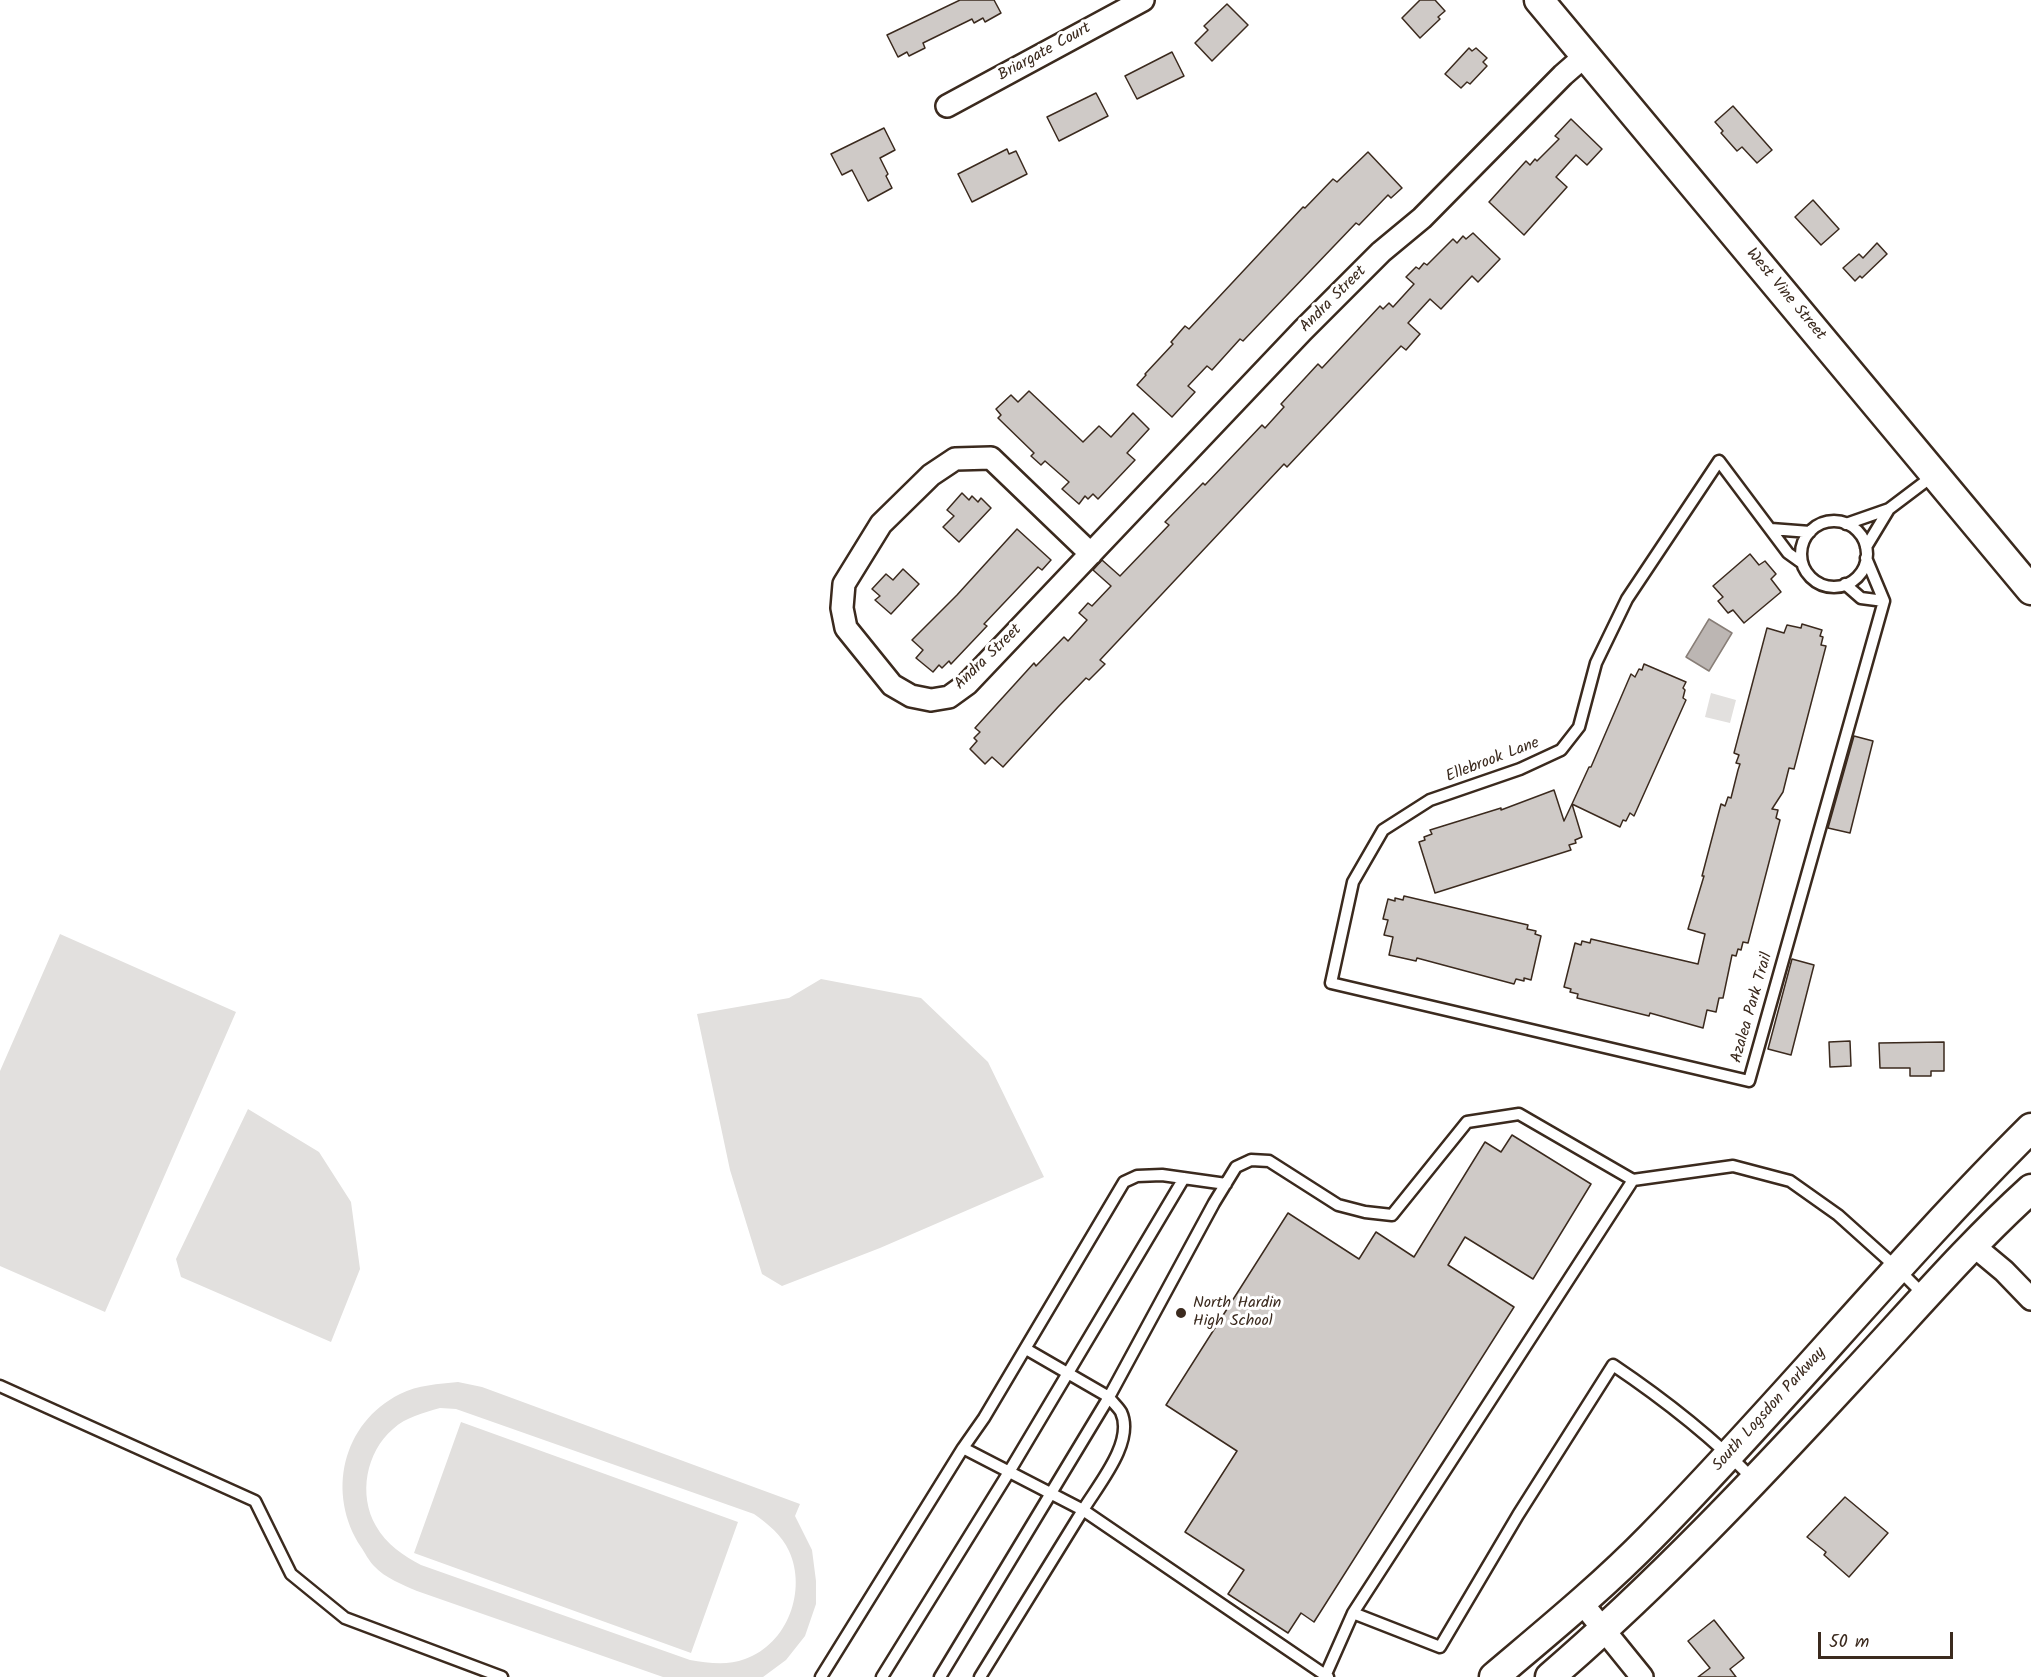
<!DOCTYPE html>
<html>
<head>
<meta charset="utf-8">
<style>
  body { margin:0 }
  #map { position:relative; width:2031px; height:1677px; overflow:hidden; background:#fff; font-family:Kalam,sans-serif }
  canvas { display:block }
  .scale { position:absolute; left:1818px; top:1632px; width:135px; height:27px; box-sizing:border-box; border:3px solid #3b2a1e; border-top:0; padding-left:8px; font-size:18px; line-height:21px; white-space:nowrap; color:#3b2a1e; -webkit-text-stroke:4px #fff; paint-order:stroke }
</style>
</head>
<body>
<div id="map">
<canvas width="2031" height="1677"></canvas>
<div class="scale">50 m</div>
</div>
<script>
const context = document.querySelector('canvas').getContext('2d');
context.lineJoin = 'round';
function paint(path, color) {
  context.fillStyle = color;
  context.fill(path, 'evenodd');
}
function stroke(path, color, width, dash) {
  context.strokeStyle = color;
  context.lineWidth = width;
  context.lineCap = dash ? 'butt' : 'round';
  context.setLineDash(dash || []);
  context.stroke(path);
}
function write(font, color, halo, rows, align = 'center') {
  context.font = font + ' Kalam,sans-serif';
  context.lineWidth = 6;
  context.setLineDash([]);
  context.textBaseline = 'middle';
  context.strokeStyle = halo;
  context.fillStyle = color;
  for (const [text, x, y, turn = 0] of rows) {
    context.save();
    context.translate(x, y);
    context.rotate((+turn || 0) * Math.PI / 180);
    context.textAlign = isNaN(turn) ? turn : align;
    if (halo) context.strokeText(text, 0, 0);
    context.fillText(text, 0, 0);
    context.restore();
  }
}
const green = new Path2D(`
  M1711,693l25,7 -6,23 -25,-6z
  M60,934l176,78 -131,300 -105,-46v-195z
  M821,979l100,19 67,64 56,115 -164,71 -98,38 -20,-12 -32,-104 -33,-156 92,-16z
  M248,1109l71,43 32,50 9,67 -29,73 -150,-65 -5,-18z
  M458,1382l24,5 318,117 -5,12 17,34 4,31v23l-11,32 -19,24 -23,17h-100l-246,-86c-14,-6 -32,-13 -43,-25 -5,-5 -9,-13 -13,-19 -35,-53 -19,-124 39,-153 18,-9 38,-10 58,-12zM440,1408l16,1 298,105c14,10 28,21 35,37 18,39 -1,93 -44,108 -18,7 -37,4 -55,1l-269,-95c-17,-9 -35,-21 -45,-39 -18,-31 -10,-74 17,-97 13,-12 30,-16 47,-21z
  M461,1422l277,100 -47,131 -277,-100z`);
const water = new Path2D(`
  M1709,619l23,14 -23,38 -23,-14z`);
const building = new Path2D(`
  M960,0h34l7,13 -16,9 -2,-4 -9,5 -2,-4 -49,24 2,5 -16,8 -2,-4 -9,5 -11,-22z
  M1420,0h15l10,11 -7,6 2,2 -20,19 -18,-20z
  M1227,4l21,21 -36,36 -17,-18 13,-13 -4,-4z
  M1469,48l3,3 4,-3 11,10 -4,4 4,4 -17,18 -3,-2 -6,6 -16,-14z
  M1172,52l12,24 -47,23 -12,-23z
  M1096,93l12,23 -49,25 -12,-24z
  M1733,106l39,44 -15,13 -15,-16 -5,4 -16,-18 2,-2 -8,-9z
  M1571,119l31,30 -15,16 -11,-10 -20,22 11,10 -43,48 -35,-33 37,-41 4,4 5,-6 2,2 22,-22 -4,-3z
  M884,128l11,22 -15,8 8,16 -2,2 6,12 -24,13 -16,-31 -10,5 -11,-21z
  M1007,149l2,5 7,-3 11,23 -55,28 -14,-28z
  M1368,152l34,36 -11,10 -3,-3 -29,30 -3,-2 -113,118 -3,-2 -28,31 -5,-4 -19,20 7,6 -23,25 -35,-32 9,-10 -1,-1 28,-30 -2,-2 14,-16 4,3 114,-122 2,1 28,-29 4,3z
  M1813,200l26,29 -18,16 -26,-28z
  M1473,233l27,26 -22,23 -6,-6 -31,33 -11,-10 -22,24 12,11 -14,16 -5,-4 -114,121 -3,-3 -184,196 5,4 -16,16 -3,-2 -28,29 -55,60 -11,-10 -7,7 -15,-15 7,-8 -3,-3 6,-6 -5,-4 59,-65 2,3 28,-29 4,4 19,-21 -8,-7 9,-10 4,3 19,-20 -18,-16 9,-10 18,16 49,-51 -4,-3 38,-39 2,2 57,-60 3,3 19,-21 -3,-3 37,-40 4,4 58,-62 3,3 6,-6 4,4 21,-23 -8,-7 10,-10 3,2 5,-6 3,2 26,-26 4,4 6,-7 3,3z
  M1877,243l10,11 -25,24 -2,-2 -5,5 -12,-13 16,-14 4,4z
  M1029,391l54,51 16,-16 12,11 22,-24 16,16 -22,24 8,7 -37,39 -5,-5 -5,5 -3,-3 -6,8 -17,-15 7,-7 -24,-21 -4,4 -10,-9 3,-3 -36,-35 3,-3 -5,-6 15,-14 7,7z
  M962,493l7,7 3,-4 6,6 3,-4 10,10 -32,34 -16,-15 11,-11 -7,-6z
  M1017,529l34,31 -9,10 -4,-3 -54,57 3,2 -36,38 -2,-3 -7,7 -3,-3 -6,7 -17,-14 7,-8 -11,-10 45,-45z
  M1750,554l9,11 6,-4 11,13 -5,5 10,13 -37,31 -11,-13 -5,3 -10,-12 5,-4 -10,-11z
  M903,569l16,15 -28,30 -16,-14 5,-4 -8,-7 14,-15 7,6z
  M1802,624l20,6 -2,6 3,1 -2,8 5,1 -32,123 -5,-1 -6,24 -11,17 6,1 -2,8 4,2 -32,123 -5,-1 -2,8 -3,-1 -2,7 -4,-1 -9,43h-4l-3,14 -9,-2 -4,18 -53,-15 -1,3 -72,-18 1,-4 -8,-2 1,-3 -7,-2 11,-44 6,2 1,-4 8,2 1,-4 107,25 7,-30 -17,-5 16,-53h-2l19,-72 4,2 3,-9 3,1 7,-28 2,-6 -4,-1 3,-8 -5,-2 33,-125 17,5 3,-8 14,3z
  M1644,664l42,18 -3,6 2,2 -2,8 3,2 -52,116 -4,-3 -4,8 -3,-1 -3,7 -48,-23 17,-37h2l40,-93 4,3 4,-8 3,1z
  M1854,736l19,5 -23,92 -22,-5z
  M1554,790l10,31 8,-17 10,33 -7,3 1,3 -7,2 2,5 -136,43 -16,-51 6,-2 -1,-3 8,-3 -2,-4 71,-22v2z
  M1404,896l124,29 -1,4 9,2 -1,3 6,2 -10,44 -7,-2v3l-8,-2 -2,5 -97,-26 -1,3 -27,-6 4,-18 -9,-2 4,-15 -5,-1 5,-20 7,2v-3l8,2z
  M1792,959l22,6 -23,90 -23,-6z
  M1850,1041l1,25 -21,1 -1,-25z
  M1944,1042v29h-13v5h-21v-8h-30l-1,-25z
  M1512,1135l79,49 -58,95 -68,-42 -17,28 66,42 -200,315 -13,-9 -13,20 -60,-39 16,-24 -59,-38 52,-81 -71,-46 122,-192 71,46 17,-27 38,25 71,-115 16,10z
  M1845,1497l43,36 -39,44 -25,-22 2,-3 -19,-15z
  M1714,1620l30,38 -14,11 6,8h-38l12,-9 -22,-27z`);
const service = new Path2D(`
  M1801 554a33 33 0 1 1 66 0a33 33 0 1 1-66 0Z
  M1846,524l43,-15 45,-34
  M1771,529l39,3
  M1866,547l23,-38
  M1866,558l18,43
  M1802,563l-14,-10 -69,-92 -92,138 -31,64 -17,64 -18,23 -41,19 -90,31 -47,30 -30,52 -22,101 418,98 135,-480
  M1845,584l16,14 23,3
  M0,1386l255,115 36,73 54,44 157,59
  M963,1448l120,62 -103,167
  M1353,1613l87,34 78,-132 95,-150c52,35 97,70 141,115
  M1326,1674l27,-61 280,-433 100,-14 57,15 48,34 59,53 28,28
  M821,1677l142,-229 21,-30 140,-236 13,-6 25,-1 64,9
  M882,1677l127,-205 175,-294
  M940,1677l169,-280 -83,-48
  M1328,1677l-245,-167c15,-25 52,-68 38,-98 -3,-5 -9,-10 -12,-15l105,-194 22,-36 15,-7 18,1 69,44 27,7 27,3 75,-93 52,-8 114,66`);
const minor = new Path2D(`
  M947,106l196,-106
  M1091,554l-100,-96 -36,1 -24,16 -50,49 -37,60 -2,24 4,20 46,57 19,11 20,4 18,-3 18,-13 336,-354 78,-78 41,-34 141,-143 23,-20
  M1974,1246l30,25 27,28
  M1582,1603l60,74`);
const secondary = new Path2D(`
  M1539,0l492,590
  M1494,1677c53,-45 107,-89 156,-139 131,-133 249,-279 381,-410
  M1550,1677c108,-93 206,-197 302,-301 59,-63 115,-129 179,-187`);
const markers = [
  [1181,1313,6,"#3b2a1e"]
];
const streetNames = [
  ["Briargate Court",1045,53,-29],
  ["West Vine Street",1785,295,50],
  ["Andra Street",1334,300,-45],
  ["Andra Street",989,658,-44],
  ["Ellebrook Lane",1493,761,-21],
  ["Azalea Park Trail",1753,1008,-74],
  ["South Logsdon Parkway",1770,1410,-48]
];
const poiNames = [
  ["North Hardin",1193,1304],
  ["High School",1193,1322]
];
paint(green, '#e2e0de');
paint(water, '#bcb6b3');
stroke(water, '#887e77', 1.5);
paint(building, '#cfcac7');
stroke(building, '#3b2a1e', 1.5);
stroke(service, '#3b2a1e', 15);
stroke(minor, '#3b2a1e', 26);
stroke(secondary, '#3b2a1e', 33);
stroke(service, '#fff', 10);
stroke(minor, '#fff', 21);
stroke(secondary, '#fff', 28);
for (const [x, y, r, color] of markers) {
  const dot = new Path2D();
  dot.arc(x, y, r, 0, 2 * Math.PI);
  context.fillStyle = color;
  context.fill(dot);
  stroke(dot, '#fff', 2);
}
write('16px', '#3b2a1e', '#fff', streetNames);
write('16px', '#3b2a1e', '#fff', poiNames, 'left');
</script>
</body>
</html>
